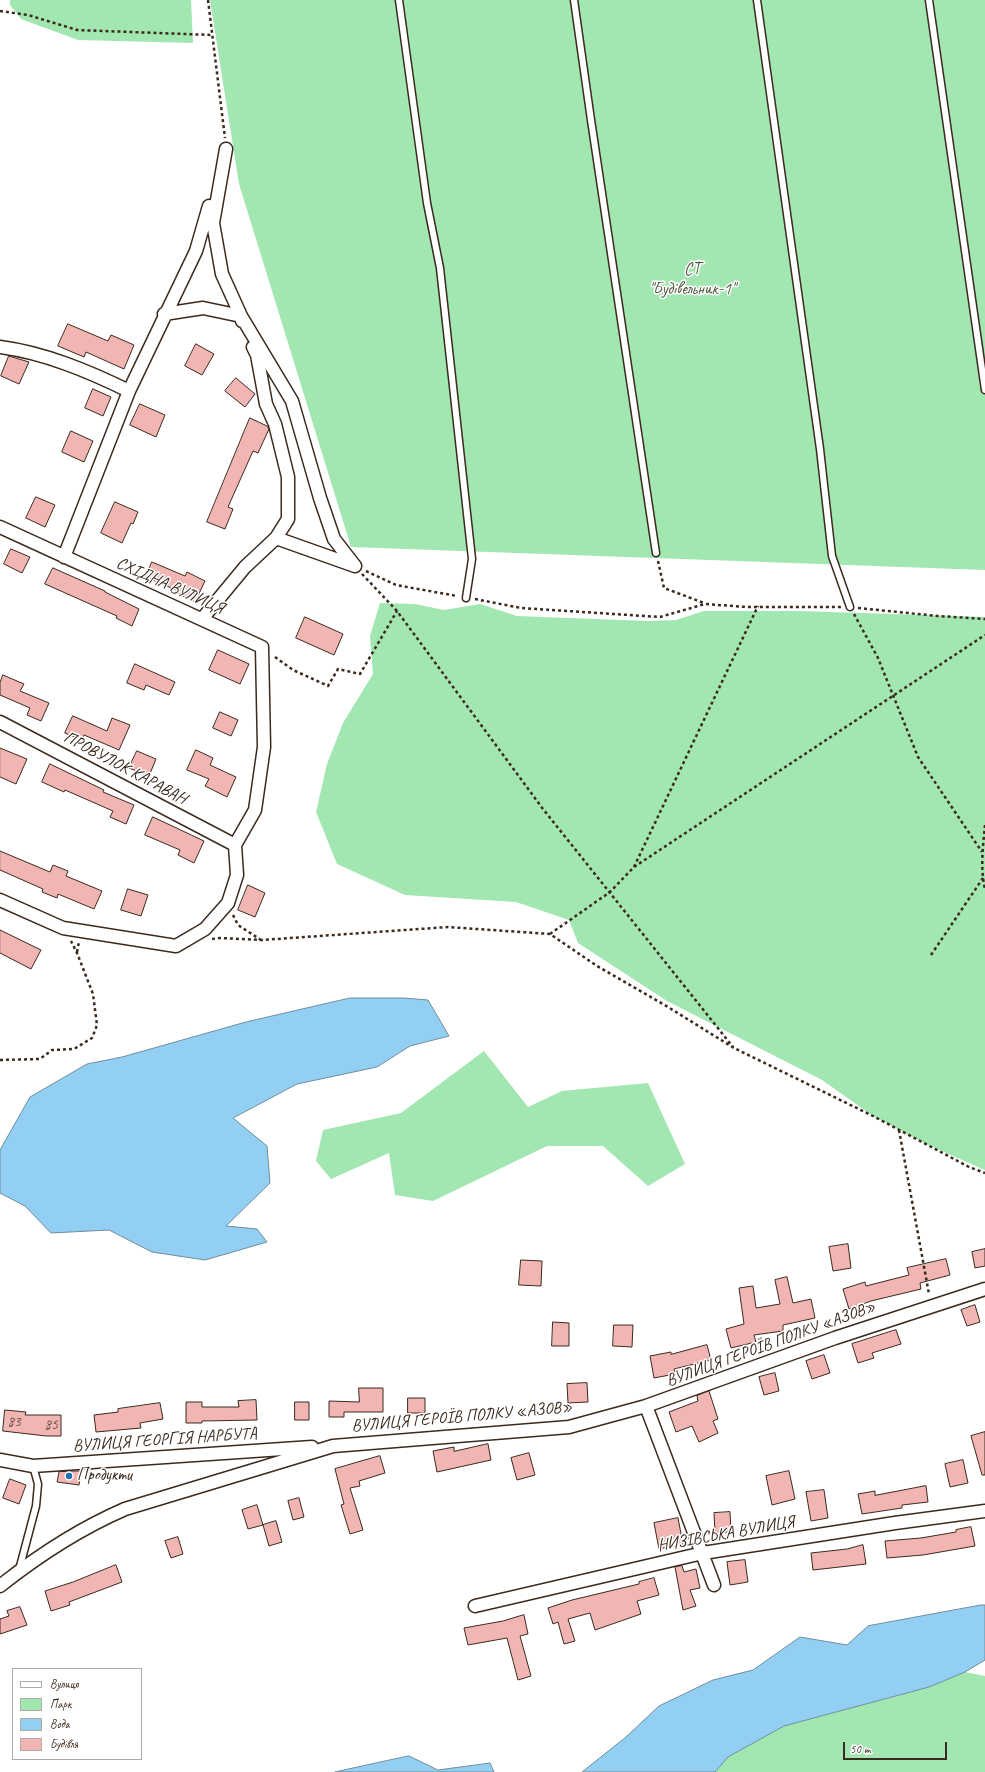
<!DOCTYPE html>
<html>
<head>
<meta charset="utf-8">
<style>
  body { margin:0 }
  #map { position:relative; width:985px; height:1772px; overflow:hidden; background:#fff; font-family:Caveat,sans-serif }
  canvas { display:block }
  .legend { position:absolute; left:12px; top:1668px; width:130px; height:92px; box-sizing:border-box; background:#fff; border:1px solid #b1aaa5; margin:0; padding:5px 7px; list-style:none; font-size:12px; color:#3b2a1e }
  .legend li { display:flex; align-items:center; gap:8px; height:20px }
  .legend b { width:20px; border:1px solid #b1aaa5 }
  .scale { position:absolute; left:843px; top:1742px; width:104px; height:18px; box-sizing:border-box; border:2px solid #3b2a1e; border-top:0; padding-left:5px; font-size:12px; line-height:14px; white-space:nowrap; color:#3b2a1e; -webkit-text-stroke:3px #fff; paint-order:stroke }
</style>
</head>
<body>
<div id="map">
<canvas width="985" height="1772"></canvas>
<ul class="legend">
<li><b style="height:5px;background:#fff"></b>Вулиця</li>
<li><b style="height:11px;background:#a2e6b1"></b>Парк</li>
<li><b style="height:11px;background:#92cff3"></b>Вода</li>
<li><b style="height:11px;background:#f1b5b3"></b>Будівля</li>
</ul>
<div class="scale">50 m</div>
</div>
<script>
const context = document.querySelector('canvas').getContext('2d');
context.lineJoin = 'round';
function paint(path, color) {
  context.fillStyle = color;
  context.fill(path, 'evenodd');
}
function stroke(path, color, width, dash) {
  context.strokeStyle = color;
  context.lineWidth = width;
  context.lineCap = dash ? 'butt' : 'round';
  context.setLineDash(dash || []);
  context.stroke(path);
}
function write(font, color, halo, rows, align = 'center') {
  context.font = font + ' Caveat,sans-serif';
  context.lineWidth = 3;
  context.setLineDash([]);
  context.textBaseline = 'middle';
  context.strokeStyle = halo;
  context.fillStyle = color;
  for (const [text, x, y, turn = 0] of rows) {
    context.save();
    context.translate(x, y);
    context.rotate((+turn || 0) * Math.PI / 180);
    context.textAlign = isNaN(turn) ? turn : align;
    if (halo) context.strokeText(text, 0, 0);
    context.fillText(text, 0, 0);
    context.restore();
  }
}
const green = new Path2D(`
  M10,0h181l2,43 -115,-3 -57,-21 -11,-14z
  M210,0h775v570l-634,-23 -112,-363z
  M380,603l35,1 29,6 36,-6 37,12 131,5 28,-1 28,-9h96l185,6v553l-57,-25 -55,-29 -51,-36 -155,-79 -89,-58 -9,-23 -53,-18 -111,-7 -68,-31 -21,-52 11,-48 16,-41 30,-49 -3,-38z
  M484,1051l44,56 34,-16 86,-8 37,81 -37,22 -45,-40h-56l-114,55 -38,-6 -6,-42 -58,26 -15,-18 7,-31 78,-17z
  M965,1672l20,4v96h-270l13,-15 56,-31 145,-39z`);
const water = new Path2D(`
  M350,998h54l24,2 21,36 -39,10 -33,21 -80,17 -64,34 34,28 3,37 -44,43 31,3 10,13 -62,18 -53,-8 -43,-22 -58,3 -26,-27 -25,-13v-43l30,-53 57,-33 35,-7 124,-35z
  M981,1605h4v55l-20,12 -36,15 -145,39 -56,31 -13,15h-133l44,-35 33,-31 54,-26 40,-10 47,-33 47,8 21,-19z
  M409,1756l29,14 52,-7 4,9h-159z`);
const building = new Path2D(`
  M68,324l40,17 3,-6 23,10 -10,24 -38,-17 -2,5 -26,-11z
  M196,344l18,10 -12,21 -17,-9z
  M9,356l20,6 -10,22 -18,-8z
  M236,378l19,16 -10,13 -20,-16z
  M93,389l18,8 -8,19 -18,-8z
  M140,404l25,11 -9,22 -26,-12z
  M250,418l17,8 2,3 -11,24 -5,-2 -25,56 5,2 -8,20 -18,-7z
  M71,431l22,10 -9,21 -22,-10z
  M36,497l19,8 -10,22 -19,-9z
  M115,502l23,10 -5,12 -2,-1 -9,20 -21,-10z
  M11,549l19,8 -8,16 -18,-9z
  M152,562l33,14 2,-4 18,9 -10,21 -18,-9 1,-2 -32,-14z
  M53,568l52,23v1l34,17 -7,17 -16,-8 1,-2 -72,-32z
  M305,617l38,17 -9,21 -38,-17z
  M218,650l31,14 -9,20 -31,-14z
  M135,664l40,18 -6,13 -23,-10 -2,5 -17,-7z
  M3,675l21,9 -4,7 29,12 -8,18 -14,-6 3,-7 -30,-13v-12z
  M220,712l18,8 -7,16 -18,-8z
  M73,716l34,15 5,-13 18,7 -11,25 -35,-15 -2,5 -17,-7z
  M0,748l27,11 -11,25 -16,-7z
  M196,750l17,8 -3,7 26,12 -9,20 -22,-11 4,-7 -22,-9z
  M137,751l19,8 -7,17 -20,-8z
  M50,764l54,26 -1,2 31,13 -8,19 -16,-7 3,-6 -48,-21 -1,2 -22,-10z
  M153,817l51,24 -10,22 -16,-8 2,-5 -35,-15z
  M0,851l50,21 3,-7 15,6 -2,5 36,15 -8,18 -36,-15 -1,4 -15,-6 1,-3 -43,-19z
  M248,885l17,8 -10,24 -17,-7z
  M128,889l20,6 -7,21 -20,-6z
  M0,930l41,20 -10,19 -31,-16z
  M848,1244l3,24 -18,3 -4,-24z
  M985,1249v17l-10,2 -3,-16z
  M946,1259l4,16 -30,8 1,6 -50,12 -22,8 -6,-20 22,-7 1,4 43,-11 -2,-7z
  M521,1260l21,1 -1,25 -22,-1z
  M787,1277l6,26 18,-4 4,19 -32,7v6l-29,4 2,7 -25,6 -5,-19 18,-5 -5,-36 14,-2 3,22 24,-4 -5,-24z
  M975,1305l5,17 -13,4 -6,-16z
  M553,1322l16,1v23h-17z
  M614,1325h19l-1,22 -19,-1z
  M896,1330l5,14 -29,9 2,5 -16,5 -6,-19z
  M707,1345l4,15 -37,9 1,5 -21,4 -4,-22 21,-4v2z
  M824,1355l6,18 -18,6 -6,-18z
  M775,1373l4,18 -15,4 -5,-18z
  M587,1383l1,19 -20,1 -1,-19z
  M359,1388h24v24h-39v5h-15v-16l30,1z
  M709,1391l9,28 -5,2 5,12 -19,9 -7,-16 -16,6 -7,-20 29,-11 -1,-5z
  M408,1398h17v15h-17z
  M256,1400l1,20 -55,1v2h-16v-21h16v5h37l-1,-6z
  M295,1402h14v18h-14z
  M160,1403l3,16 -23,4 1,5 -45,4 -2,-17 24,-3v-3z
  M5,1410l21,2 -1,3h36v21h-15l-43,-5z
  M985,1432v43h-3l-11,-39z
  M488,1444l3,16 -54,12 -4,-21 21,-4v4z
  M529,1453l6,22 -18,5 -6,-22z
  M380,1456l5,17 -26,8 1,5 -10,2 13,42 -13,4 -9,-29 3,-1 -9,-35z
  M963,1460l5,23 -18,4 -5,-23z
  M76,1471h5l-2,14 -22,-3 2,-10z
  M789,1471l6,28 -23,6 -6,-29z
  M10,1479l16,6 -7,19 -16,-6z
  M926,1486l2,16 -26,3v3l-40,6 -4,-20 17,-3v4z
  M824,1490l4,28 -17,3 -5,-29z
  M299,1498l5,19 -11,3 -5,-19z
  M257,1505l6,20 -15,4 -6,-19z
  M730,1512l1,20 -16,1 -1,-20z
  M678,1518l5,26 -24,5 -5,-26z
  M276,1521l6,21 -13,4 -6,-21z
  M971,1527l4,19 -52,9 -36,3 -2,-17 36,-3 35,-6v-2z
  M178,1537l5,17 -12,4 -6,-17z
  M863,1545l3,19 -53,6 -2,-17 36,-4z
  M745,1560l3,22 -18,3 -3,-23z
  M116,1565l6,17 -53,20 1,3 -19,6 -6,-20 28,-9z
  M682,1566l2,6 12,-3 4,19 -10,2 6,16 -13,4 -8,-43z
  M654,1578l5,17 -22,6 4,13 -46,16 -5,-17 -22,6 7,22 -11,3 -6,-22 -5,2 -5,-16 24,-8 67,-16v-2z
  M20,1607l7,18 -27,9v-15l9,-3 -2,-5z
  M524,1615l4,19 -8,2 11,40 -13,4 -11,-42 -39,7 -4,-17 39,-7z`);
const path = new Path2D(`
  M208,0l17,138
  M0,11l28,4 49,15 135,5
  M658,561l6,27 40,15
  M366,571l30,14 61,11
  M362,574l35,37 146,198 190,238
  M475,599l46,9 139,9 45,-13 42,3h94
  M858,608l80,8 47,3
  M854,614l24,44 40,99 64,95
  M275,657l18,13 35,16 10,-17 22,5 37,-63
  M985,825c-2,21 -5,43 0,64
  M634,867l124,-261
  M233,915l5,10 23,15
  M550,934l60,-42 24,-25 351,-232
  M212,939l8,-1 42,2 186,-13 102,7 47,32 71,41 66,41 139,68 96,51 16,6
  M77,952l2,-10
  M931,955l52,-77
  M0,1060l40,-1 12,-9 22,-1 18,-11 5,-13 -4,-31 -16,-41 -6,-12
  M899,1130l30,164`);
const lane = new Path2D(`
  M399,0l28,203 13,65 32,291 -6,39
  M574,0l17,120 65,433
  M757,0l63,449 12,107 18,51
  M929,0l56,390
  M19,1570l17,-64 2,-22 -5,-18`);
const street = new Path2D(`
  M226,149l-13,74 9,51 19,42 51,85 28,97 14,41 21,27
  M164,314l39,-6 38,8 1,5
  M0,347c45,6 88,24 129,44
  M253,347l4,8 9,49 9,20 13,53v42l-12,19
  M0,527l262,120 2,100 -9,63 -20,35 2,30 -9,28 -23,26 -29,17 -113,-18 -63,-28
  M64,557l65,-166 67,-140 13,-45
  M202,619l43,-52 31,-29 79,28
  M0,722l235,123
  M646,1406l68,179
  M0,1460l33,6 279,-19
  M0,1586c39,-31 79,-57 125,-77l208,-63 236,-19 77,-21 189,-68 150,-49
  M475,1606l228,-53 192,-30 90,-12`);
const markers = [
  [69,1476,4,"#1f6fb2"]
];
const numberNames = [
  ["83",14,1422],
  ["85",51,1425]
];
const parkNames = [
  ["СТ",692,270],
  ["\"Будівельник-1\"",692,290]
];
const streetNames = [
  ["СХІДНА ВУЛИЦЯ",170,586,24],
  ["ПРОВУЛОК КАРАВАН",125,768,28],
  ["ВУЛИЦЯ ГЕРОЇВ ПОЛКУ «АЗОВ»",771,1344,-20],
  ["ВУЛИЦЯ ГЕРОЇВ ПОЛКУ «АЗОВ»",462,1417,-5],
  ["ВУЛИЦЯ ГЕОРГІЯ НАРБУТА",165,1440,-4],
  ["НИЗІВСЬКА ВУЛИЦЯ",726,1534,-10]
];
const poiNames = [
  ["Продукти",77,1476]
];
paint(green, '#a2e6b1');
paint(water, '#92cff3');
stroke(water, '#6f8d9e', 1);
paint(building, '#f1b5b3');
stroke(building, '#3b2a1e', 1);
stroke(lane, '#3b2a1e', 9);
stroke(street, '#3b2a1e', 15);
stroke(path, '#3b2a1e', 2.5, [3, 3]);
stroke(lane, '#fff', 6);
stroke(street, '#fff', 12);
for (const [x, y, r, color] of markers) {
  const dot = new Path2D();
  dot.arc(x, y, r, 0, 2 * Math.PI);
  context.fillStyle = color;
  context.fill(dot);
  stroke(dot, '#fff', 1.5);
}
write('15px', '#684d43', null, numberNames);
write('17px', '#555943', '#fff', parkNames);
write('17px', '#3b2a1e', '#fff', streetNames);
write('17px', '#3b2a1e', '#fff', poiNames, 'left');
</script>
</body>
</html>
